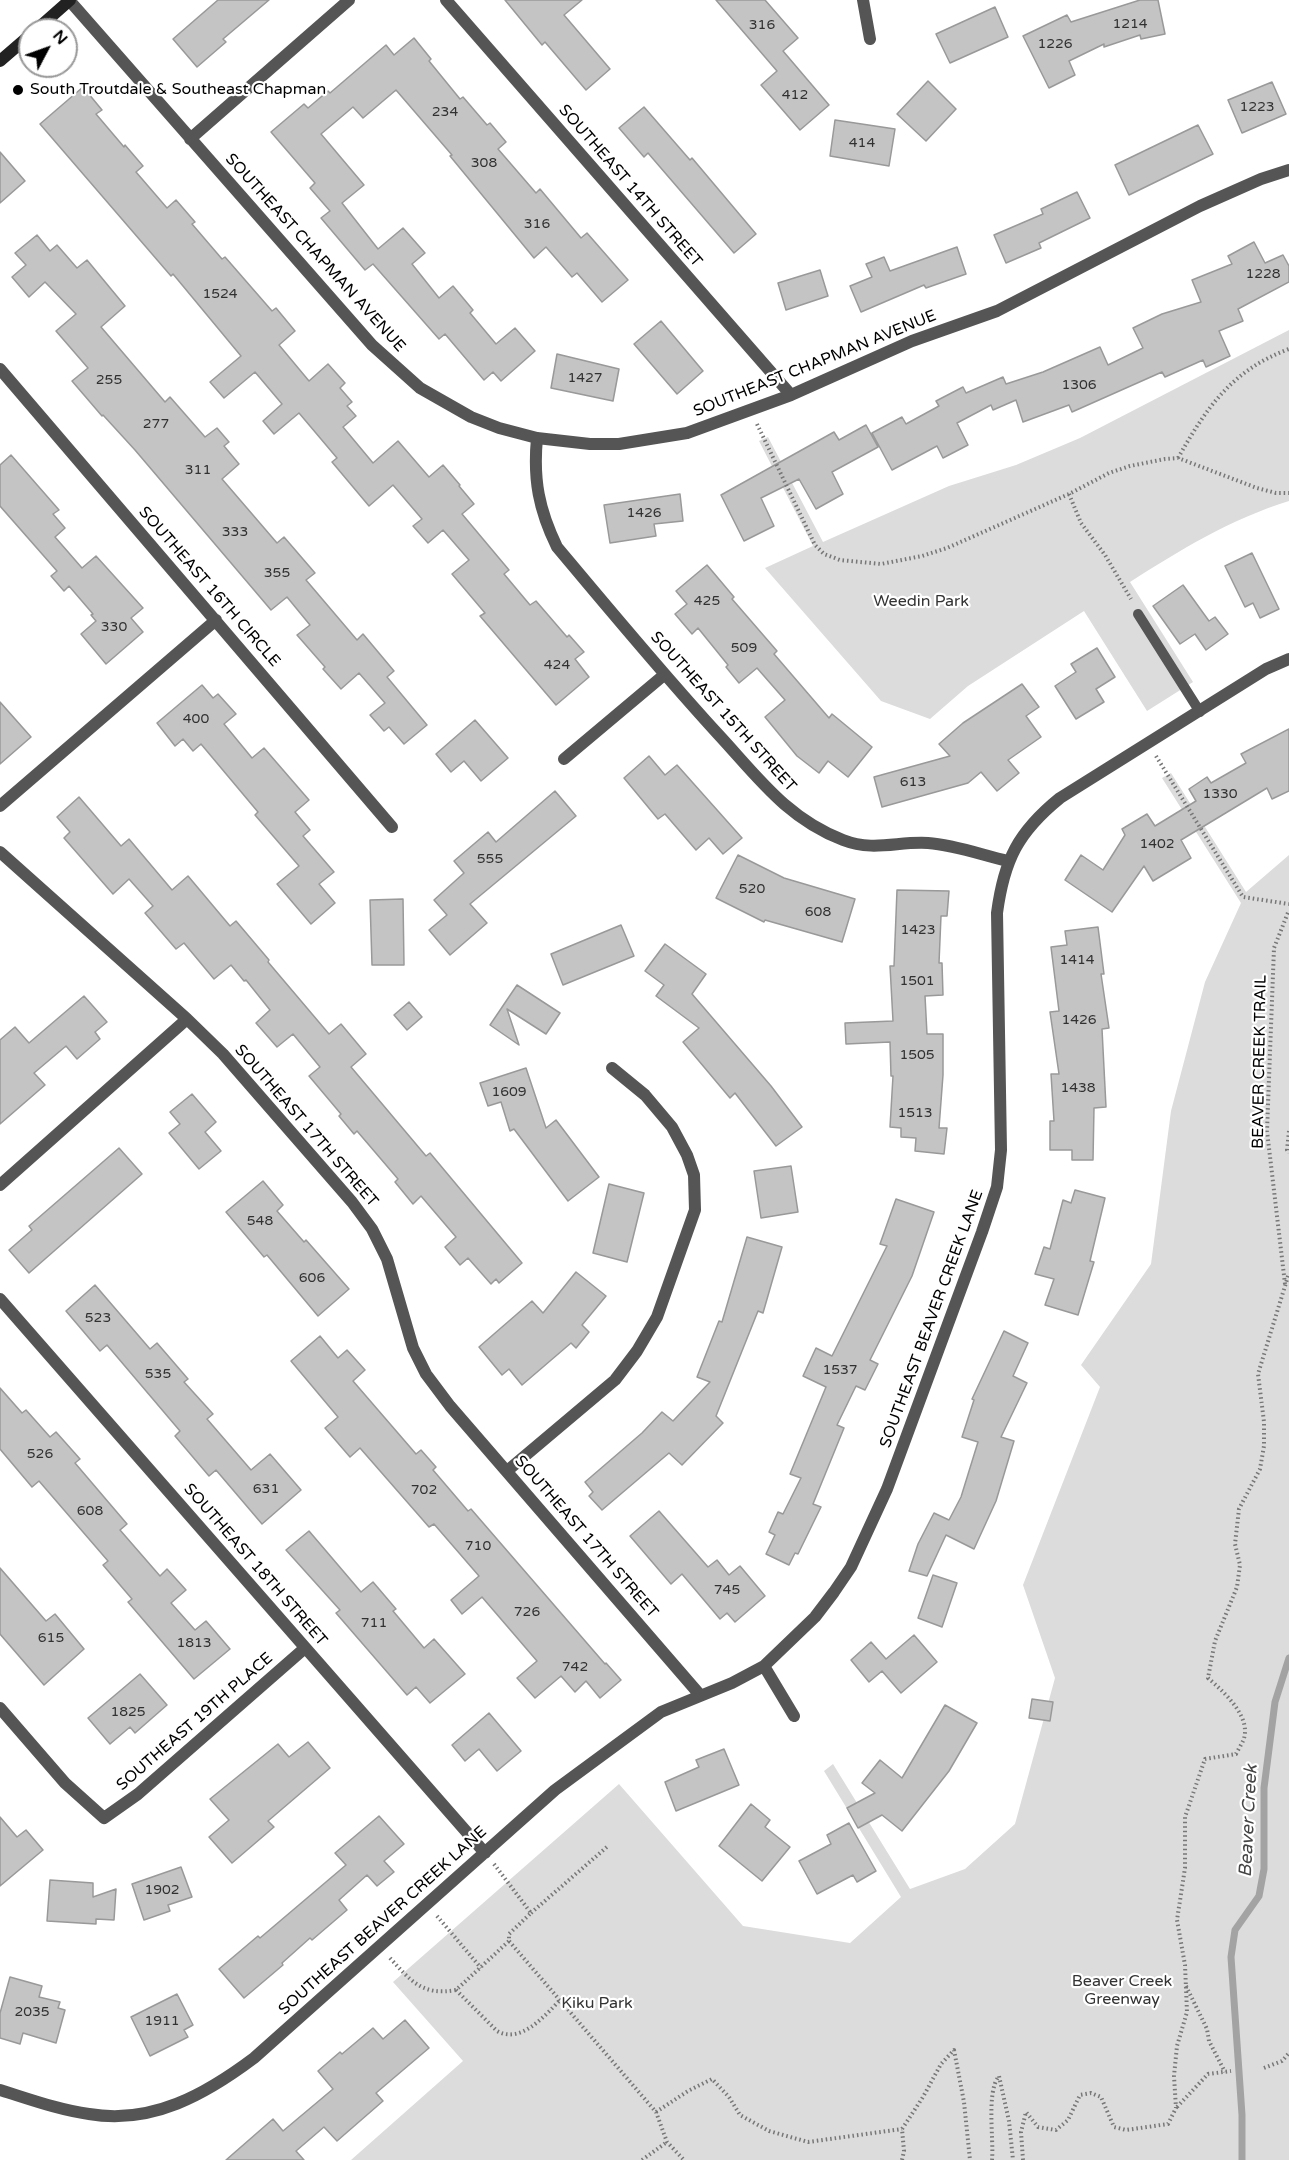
<!DOCTYPE html>
<html>
<head>
<meta charset="utf-8">
<style>
  body { margin:0 }
  #map { position:relative; width:1289px; height:2160px; overflow:hidden; background:#fff; font-family:"Varela Round",sans-serif }
  canvas { display:block }
  .north { position:absolute; left:18px; top:18px; width:60px; height:60px; box-sizing:border-box; background:#fff; border:2px solid #999; border-radius:50%; rotate:49deg; font-size:16px; font-weight:700; line-height:24px; text-align:center; color:#000 }
  .north::after { content:''; display:block; margin:auto; width:21px; height:27px; background:#000; clip-path:polygon(50% 0,100% 100%,50% 72%,0 100%) }
</style>
</head>
<body>
<div id="map">
<canvas width="1289" height="2160"></canvas>
<div class="north">N</div>
</div>
<script>
const context = document.querySelector('canvas').getContext('2d');
context.lineJoin = 'round';
function paint(path, color) {
  context.fillStyle = color;
  context.fill(path, 'evenodd');
}
function stroke(path, color, width, dash) {
  context.strokeStyle = color;
  context.lineWidth = width;
  context.lineCap = dash ? 'butt' : 'round';
  context.setLineDash(dash || []);
  context.stroke(path);
}
function write(font, color, halo, rows, align = 'center') {
  context.font = font + ' "Varela Round",sans-serif';
  context.lineWidth = 4.5;
  context.setLineDash([]);
  context.textBaseline = 'middle';
  context.strokeStyle = halo;
  context.fillStyle = color;
  for (const [text, x, y, turn = 0] of rows) {
    context.save();
    context.translate(x, y);
    context.rotate((+turn || 0) * Math.PI / 180);
    context.textAlign = isNaN(turn) ? turn : align;
    if (halo) context.strokeText(text, 0, 0);
    context.fillText(text, 0, 0);
    context.restore();
  }
}
const green = new Path2D(`
  M1289,330v171c-58,18 -109,49 -159,81l63,100 -46,29 -63,-100 -116,75 -38,33 -49,-18 -116,-133 48,-22 -54,-105 9,-4 55,105 126,-56 67,-21 64,-27z
  M1171,773l75,119 43,-37v1305h-938l112,-99 -70,-79 226,-198 124,142 107,17 51,-46 -77,-126 9,-7 77,125 55,-20 50,-45 40,-146 -32,-93 77,-198 -19,-22 70,-101 20,-153 34,-129 36,-79 -79,-125z`);
const stream = new Path2D(`
  M1242,2160v-45l-11,-158 4,-27 24,-34 5,-27v-81l11,-86 14,-44`);
const building = new Path2D(`
  M218,0h51l-46,39 3,3 -29,25 -24,-28z
  M505,0h77l-18,15 46,54 -24,21 -41,-48 -3,3z
  M716,0h49l33,38 -15,13 46,54 -29,25 -39,-45 16,-14z
  M1140,0h18l7,34 -24,5 -1,-4 -36,12v-3l-35,17 6,14 -26,13 -26,-52 44,-21 4,7z
  M995,7l13,30 -58,26 -14,-29z
  M414,38l17,21 -2,2 31,38 3,-2 24,28 3,-2 16,19 -8,7 38,44 4,-4 41,49 6,-5 41,47 -26,22 -25,-29 -5,4 -26,-30 -12,11 -84,-102 2,-1 -56,-65 -33,28 -10,-11 -32,27 43,51 -22,18 36,46 25,-21 22,25 -13,11 27,34 14,-12 20,24 -3,3 26,31 19,-16 20,23 -34,30 -8,-9 -9,8 -39,-46 -6,5 -66,-75 -8,6 -44,-52 9,-7 -20,-23 5,-5 -44,-51 33,-28 4,4 20,-17 2,2 56,-48 8,10z
  M928,81l28,28 -30,32 -29,-27z
  M1272,82l14,32 -44,19 -14,-33z
  M83,87l19,23 -6,4 28,33 1,-2 18,21 -7,6 31,36 9,-8 19,22 -3,2 30,35 3,-2 47,54 4,-3 19,23 -16,14 30,36 19,-17 17,19 -5,5 12,14 -5,4 9,10 -13,11 30,36 25,-22 31,36 14,-12 17,20 -1,1 15,18 -12,10 47,56 -5,4 26,31 6,-4 31,36 2,-2 15,17 -9,7 14,18 -33,28 -76,-89 5,-3 -33,-39 17,-14 -26,-30 -15,13 -15,-17 9,-7 -29,-34 -24,21 -37,-44 5,-4 -38,-45 -25,21 -11,-13 19,-17 -27,-32 -31,26 -14,-16 31,-26 -68,-82 -2,2 -131,-152z
  M644,107l46,53 2,-2 64,76 -22,19 -86,-100 -4,4 -25,-29z
  M835,120l60,9 -6,37 -59,-10z
  M1198,125l15,29 -84,41 -14,-30z
  M0,152l25,29 -25,22z
  M1077,192l13,26 -51,25 2,5 -35,15 -12,-28 49,-21 -2,-5z
  M37,235l13,16 7,-6 20,23 10,-8 38,46 -24,21 64,75 5,-5 35,40 12,-9 12,14 -5,4 15,18 -17,15 55,64 7,-6 31,36 -9,7 51,60 6,-6 31,37 -7,6 40,48 -23,19 -15,-17 -5,4 -14,-16 15,-12 -26,-30 -18,16 -18,-20 2,-2 -28,-32 13,-10 -23,-28 -16,13 -136,-160 -32,-35 -1,1 -30,-35 16,-13 -32,-37 20,-17 -31,-32 -16,15 -17,-20 14,-12 -11,-12z
  M1254,242l11,21 18,-8 6,11v16l-51,27 5,12 -24,10 11,25 -24,11 -3,-7 -38,17 -3,-5 -90,40 -3,-7 -46,17 -7,-22 -23,10 -2,-5 -34,18 11,22 -25,13 -6,-12 -45,24 -20,-37 30,-16 4,7 33,-18 -3,-5 27,-14 3,6 37,-16 3,7 37,-12 57,-25 8,18 35,-17 -10,-20 29,-14 39,-12 -9,-22 40,-16 -4,-8z
  M957,247l9,27 -40,14 -2,-3 -63,27 -11,-26 22,-9 -6,-13 18,-7 6,14z
  M820,270l8,26 -42,14 -8,-27z
  M661,321l42,50 -26,23 -43,-50z
  M557,354l62,15 -6,32 -62,-13z
  M866,425l12,22 -46,25 11,22 -27,15 -17,-30 -38,19 13,28 -30,15 -23,-46 113,-63 5,8z
  M11,455l48,55 -6,4 12,14 -10,9 27,31 14,-12 47,52 -12,10 12,14 -37,32 -25,-30 15,-13 -5,-6 2,-1 -24,-28 -5,5 -13,-15 6,-5 -57,-65v-41z
  M680,494l3,27 -29,3 2,12 -46,7 -6,-38z
  M1252,553l27,56 -19,9 -7,-15 -8,4 -20,-41z
  M707,565l27,32 -2,2 45,52 -3,3 55,64 3,-4 40,33 -24,30 -20,-16 -9,12 -22,-17 -32,-39 20,-17 -28,-32 -18,15 -13,-16 2,-2 -30,-37 -6,6 -17,-20 12,-10 -11,-13z
  M1183,585l26,36 6,-4 13,17 -22,16 -11,-16 -15,10 -27,-38z
  M1097,648l18,29 -19,12 8,13 -28,17 -21,-33 21,-14 -5,-8z
  M1022,684l17,23 -13,9 15,21 -33,23 11,13 -22,18 -16,-19 -13,11 -86,24 -8,-30 76,-21 -11,-12 24,-21z
  M202,685l11,13 5,-4 18,20 -12,10 28,34 12,-10 45,52 -14,12 15,18 -7,6 31,36 -15,12 16,19 -24,21 -34,-40 22,-18 -44,-51 3,-3 -57,-68 -8,7 -10,-12 -8,7 -18,-23z
  M0,702l31,35 -31,27z
  M475,720l33,38 -27,23 -17,-20 -13,11 -15,-18z
  M1289,729v62l-17,8 -5,-11 -86,52 10,18 -38,23 -9,-15 -32,46 -47,-32 16,-25 22,15 22,-35 -3,-6 25,-15 8,12 41,-25 -7,-12 18,-12 4,6 35,-20 -5,-9z
  M649,756l16,19 12,-10 65,73 -19,16 -14,-16 -13,12 -31,-36 -7,5 -34,-41z
  M555,791l21,25 -106,88 17,19 -37,32 -21,-25 18,-15 -13,-15 30,-27 -10,-12 34,-29 8,10z
  M79,797l42,49 8,-7 43,51 16,-14 42,50 6,-5 33,39 -1,2 61,72 12,-10 25,30 -15,13 75,89 4,-3 92,110 -23,20 -3,-4 -5,5 -23,-26 -8,7 -15,-18 11,-10 -35,-41 -8,8 -18,-22 3,-3 -41,-48 -3,3 -15,-18 2,-2 -32,-38 11,-9 -27,-33 -16,13 -21,-24 14,-13 -24,-30 -2,1 -13,-16 -17,14 -30,-36 -8,6 -31,-36 8,-7 -24,-27 -16,15 -49,-56 6,-6 -13,-15z
  M738,855l46,23 71,21 -13,43 -77,-22 -1,2 -48,-24z
  M897,890l52,1 -2,25h-6l-2,47h3l1,32 -18,1 2,38h16v41l-4,53h8l-3,26 -29,-3 1,-13 -15,-1v-9l-11,-1 3,-51h-2l-1,-34 -44,2 -1,-21 48,-2 -3,-55h4z
  M403,899l1,66h-32l-2,-65z
  M621,925l13,31 -71,29 -12,-31z
  M1098,927l6,47h-3l8,54 -7,1 4,78 -12,1 -1,52h-21v-10h-22v-29h4l-3,-47h8l-9,-62 9,-1 -8,-64 16,-2 -2,-14z
  M665,944l41,30 -14,20 79,92 31,41 -26,19 -41,-53 -5,5 -47,-56 16,-14 -43,-32 8,-11 -19,-14z
  M517,985l43,28 -14,21 -39,-25 12,36 -29,-20z
  M84,996l23,26 -12,10 5,7 -23,20 -11,-13 -32,27 11,12 -45,39v-84l15,-13 14,16z
  M409,1002l13,15 -15,13 -13,-15z
  M526,1068l20,60 10,-8 43,57 -31,24 -54,-72 -4,2 -9,-29 -13,4 -8,-23z
  M192,1094l24,28 -11,10 16,19 -22,18 -30,-36 11,-9 -10,-12z
  M119,1148l23,26 -113,99 -20,-23 23,-20 -3,-4z
  M791,1166l7,46 -37,6 -7,-47z
  M263,1181l20,24 -6,6 27,31 2,-2 43,49 -31,27 -51,-61 -3,2 -38,-45z
  M609,1184l35,9 -17,69 -34,-9z
  M1075,1190l30,8 -15,63 4,1 -16,53 -33,-10 9,-26 -19,-5 9,-27 6,2 13,-49 8,3z
  M896,1199l38,13 -22,64 -42,84 8,4 -13,26 -9,-4 -19,39 7,3 -31,76 8,3 -23,47 -3,-1 -6,12 -23,-11 9,-19 -6,-3 9,-20 5,2 18,-36 -11,-4 36,-87 -23,-11 13,-28 16,8 55,-110 -7,-2z
  M747,1237l35,10 -19,66 -5,-2 -42,105 7,7 -41,42 -13,-12 -67,57 -13,-14 4,-4 -8,-10 57,-49 20,-21 11,9 37,-39 -13,-5 22,-56 3,1z
  M576,1272l30,24 -24,29 7,7 -13,16 -5,-5 -49,42 -13,-16 -7,6 -23,-28 53,-46 11,12z
  M95,1285l55,64 7,-6 31,36 -4,3 29,32 -6,5 44,51 19,-16 31,36 -39,34 -46,-54 -7,6 -34,-40 5,-5 -73,-86 -7,6 -34,-40z
  M1004,1331l24,12 -15,33 14,7 -26,54 13,4 -18,60 -22,48 -28,-14 -19,41 -18,-5 9,-27 16,-31 15,7 12,-23 17,-55 -16,-5 12,-37 -2,-1z
  M320,1336l18,22 9,-8 18,20 -12,11 63,73 5,-4 15,17 -3,3 35,41 3,-2 134,155 1,-1 15,17 -21,18 -14,-17 -11,11 -14,-16 -26,22 -18,-20 20,-17 -55,-64 -20,17 -11,-14 28,-24 -45,-52 -5,3 -69,-79 -10,9 -25,-29 13,-11 -47,-56z
  M0,1388l22,25 4,-3 24,27 6,-5 24,27 -5,4 52,61 -7,6 40,46 7,-7 19,21 -15,13 24,27 11,-9 24,28 -36,30 -66,-77 4,-3 -29,-34 5,-4 -69,-80 -7,6 -32,-38z
  M659,1511l49,56 9,-7 12,15 11,-9 25,30 -30,26 -8,-9 -7,6 -38,-45 -11,10 -41,-48z
  M309,1531l52,61 12,-10 23,27 -3,2 31,37 10,-9 31,35 -35,29 -14,-16 -9,8 -71,-82 4,-3 -54,-60z
  M0,1568l46,53 9,-7 29,35 -40,36 -44,-51z
  M933,1575l24,8 -15,44 -24,-9z
  M914,1635l23,27 -36,31 -19,-22 -13,11 -18,-22 20,-18 15,17z
  M140,1674l27,31 -32,28 -5,-6 -20,17 -22,-26z
  M1032,1699l21,3 -3,19 -21,-3z
  M945,1705l32,18 -28,48 -47,60 -20,-16 -24,13 -11,-20 28,-15 -13,-10 18,-23 22,18z
  M489,1713l32,38 -24,20 -18,-22 -14,12 -13,-16z
  M308,1742l22,26 -62,53 6,6 -42,36 -23,-26 20,-17 -19,-21 68,-55 11,13z
  M724,1749l15,36 -63,26 -11,-29 34,-15 -3,-7z
  M751,1804l19,16 -5,7 25,20 -28,34 -43,-35z
  M379,1816l25,28 -20,17 10,11 -17,14 -10,-11 -28,25 8,10 -35,30 -2,-2 -28,25 1,2 -39,33 -25,-29 39,-33 2,2 86,-73 -11,-12z
  M0,1817l17,20 9,-7 17,20 -43,36z
  M849,1823l27,48 -19,11 -4,-7 -36,19 -18,-33 32,-17 -4,-9z
  M181,1867l11,30 -24,8 2,6 -26,9 -12,-36z
  M50,1880l43,3v14l23,-8 -2,31 -18,-1v5l-49,-3z
  M10,1977l32,9 -3,11 21,5 -2,6 7,2 -9,33 -33,-10 -3,11 -20,-6v-25z
  M177,1994l16,31 -9,5 4,7 -38,19 -19,-39z
  M405,2020l24,28 -53,45 7,8 -46,40 -13,-14 -28,24 8,9h-78l47,-41 10,12 50,-42 -15,-18 22,-19 2,2 31,-26 10,11z`);
const path = new Path2D(`
  M757,424l58,121 9,9 16,6 41,4 41,-8 25,-8 122,-54 40,-21 21,-7 35,-7 13,-1 79,30 19,5h13
  M1178,458c29,-51 54,-88 111,-109
  M1069,494l12,29 24,32 26,44
  M1156,756l87,141 46,7
  M1289,1131l-2,19 2,3
  M1285,1284l-18,-153 7,-183 15,-38
  M494,1864l37,49 -22,21v7l147,171 11,30 17,18
  M531,1913l77,-67
  M437,1916l44,52
  M390,1958c21,23 32,38 66,32l53,-49
  M1186,1986l21,43 2,12 16,31
  M456,1990l41,41c23,13 47,-14 62,-30
  M1264,2068l18,-7 7,-8
  M1177,2107l31,-33 23,-3
  M656,2112l32,-21 24,-12 17,18 11,18 29,16 39,11 94,-13
  M642,2160l25,-18
  M902,2160l2,-9 -2,-22 21,-32 18,-33 13,-14 10,52 6,58
  M992,2160c2,-21 -6,-68 7,-84l10,45 4,39
  M1023,2160l-2,-28 5,-20 12,15 18,3 12,-10 12,-25 11,-2 10,4 13,30 12,3 42,-6 8,-16 -2,-32 3,-30 10,-34 -2,-47 -8,-45 8,-52v-51l20,-58 31,-5c2,-4 5,-9 7,-13 10,-23 -19,-49 -35,-63l7,-37 22,-54 3,-22 -5,-21 4,-35 21,-40 4,-23v-24l-6,-48 31,-101`);
const lane = new Path2D(`
  M1138,614l62,98`);
const street = new Path2D(`
  M69,0l303,345 48,43 51,29 28,11 38,10 53,6h29l68,-11 104,-38 121,-54 85,-30 203,-105 61,-27 28,-9
  M446,0l345,395
  M863,0l7,39
  M190,139l159,-139
  M0,369l392,458
  M537,438c-4,42 2,72 20,109 53,63 105,126 160,186 40,43 69,85 126,107 31,12 55,1 85,3 27,2 54,12 80,18
  M564,759l100,-84
  M0,806l216,-186
  M0,852l187,167 36,35 129,148 20,27 15,30 26,89 13,26 24,32 250,289
  M0,1185l187,-166
  M0,1299l485,554
  M507,1471l108,-91 22,-29 20,-34 38,-107 -1,-35 -7,-20 -15,-28 -27,-32 -33,-27
  M764,1666l30,50
  M0,1708l65,75 39,35 34,-24 167,-146
  M0,2090c29,9 59,20 89,24 63,11 117,-20 165,-56l301,-268 106,-78 71,-29 32,-17 51,-49 19,-25 17,-25 36,-78 95,-257 15,-45 4,-37 -4,-237c7,-53 21,-81 63,-115l206,-129 23,-10`);
const secondary = new Path2D(`
  M36,30l34,-30
  M0,61l30,-26`);
const markers = [
  [18,90,6,"#000"]
];
const numberNames = [
  ["1214",1130,24],
  ["316",762,25],
  ["1226",1055,44],
  ["412",795,95],
  ["1223",1257,107],
  ["234",445,112],
  ["414",862,143],
  ["308",484,163],
  ["316",537,224],
  ["1228",1263,274],
  ["1524",220,294],
  ["1427",585,378],
  ["255",109,380],
  ["1306",1079,385],
  ["277",156,424],
  ["311",198,470],
  ["1426",644,513],
  ["333",235,532],
  ["355",277,573],
  ["425",707,601],
  ["330",114,627],
  ["509",744,648],
  ["424",557,665],
  ["400",196,719],
  ["613",913,782],
  ["1330",1220,794],
  ["1402",1157,844],
  ["555",490,859],
  ["520",752,889],
  ["608",818,912],
  ["1423",918,930],
  ["1414",1077,960],
  ["1501",917,981],
  ["1426",1079,1020],
  ["1505",917,1055],
  ["1438",1078,1088],
  ["1609",509,1092],
  ["1513",915,1113],
  ["548",260,1221],
  ["606",312,1278],
  ["523",98,1318],
  ["1537",840,1370],
  ["535",158,1374],
  ["526",40,1454],
  ["631",266,1489],
  ["702",424,1490],
  ["608",90,1511],
  ["710",478,1546],
  ["745",727,1590],
  ["726",527,1612],
  ["711",374,1623],
  ["615",51,1638],
  ["1813",194,1643],
  ["742",575,1667],
  ["1825",128,1712],
  ["1902",162,1890],
  ["2035",32,2012],
  ["1911",162,2021]
];
const poiNames = [
  ["South Troutdale & Southeast Chapman",30,90]
];
const streetNames = [
  ["SOUTHEAST 14TH STREET",630,186,49],
  ["SOUTHEAST CHAPMAN AVENUE",315,253,48],
  ["SOUTHEAST CHAPMAN AVENUE",815,364,-22],
  ["SOUTHEAST 16TH CIRCLE",209,587,49],
  ["SOUTHEAST 15TH STREET",723,712,48],
  ["BEAVER CREEK TRAIL",1260,1062,-89],
  ["SOUTHEAST 17TH STREET",306,1126,49],
  ["SOUTHEAST BEAVER CREEK LANE",932,1319,-70],
  ["SOUTHEAST 17TH STREET",586,1537,49],
  ["SOUTHEAST 18TH STREET",255,1565,49],
  ["SOUTHEAST 19TH PLACE",195,1722,-41],
  ["SOUTHEAST BEAVER CREEK LANE",383,1921,-42]
];
const parkNames = [
  ["Weedin Park",921,602],
  ["Beaver Creek",1122,1982],
  ["Greenway",1122,2000],
  ["Kiku Park",597,2004]
];
const waterNames = [
  ["Beaver Creek",1249,1821,-87]
];
paint(green, '#dcdcdc');
stroke(stream, '#a3a3a3', 7);
paint(building, '#c4c4c4');
stroke(building, '#999', 1.5);
stroke(path, '#777', 4, [1.5, 3]);
stroke(lane, '#555', 10);
stroke(street, '#555', 12);
stroke(secondary, '#222', 12);
for (const [x, y, r, color] of markers) {
  const dot = new Path2D();
  dot.arc(x, y, r, 0, 2 * Math.PI);
  context.fillStyle = color;
  context.fill(dot);
  stroke(dot, '#fff', 2);
}
write('14px', '#313131', null, numberNames);
write('16px', '#000', '#fff', poiNames, 'left');
write('16px', '#000', '#fff', streetNames);
write('16px', '#333', '#fff', parkNames);
write('italic 18px', '#444', '#fff', waterNames);
</script>
</body>
</html>
